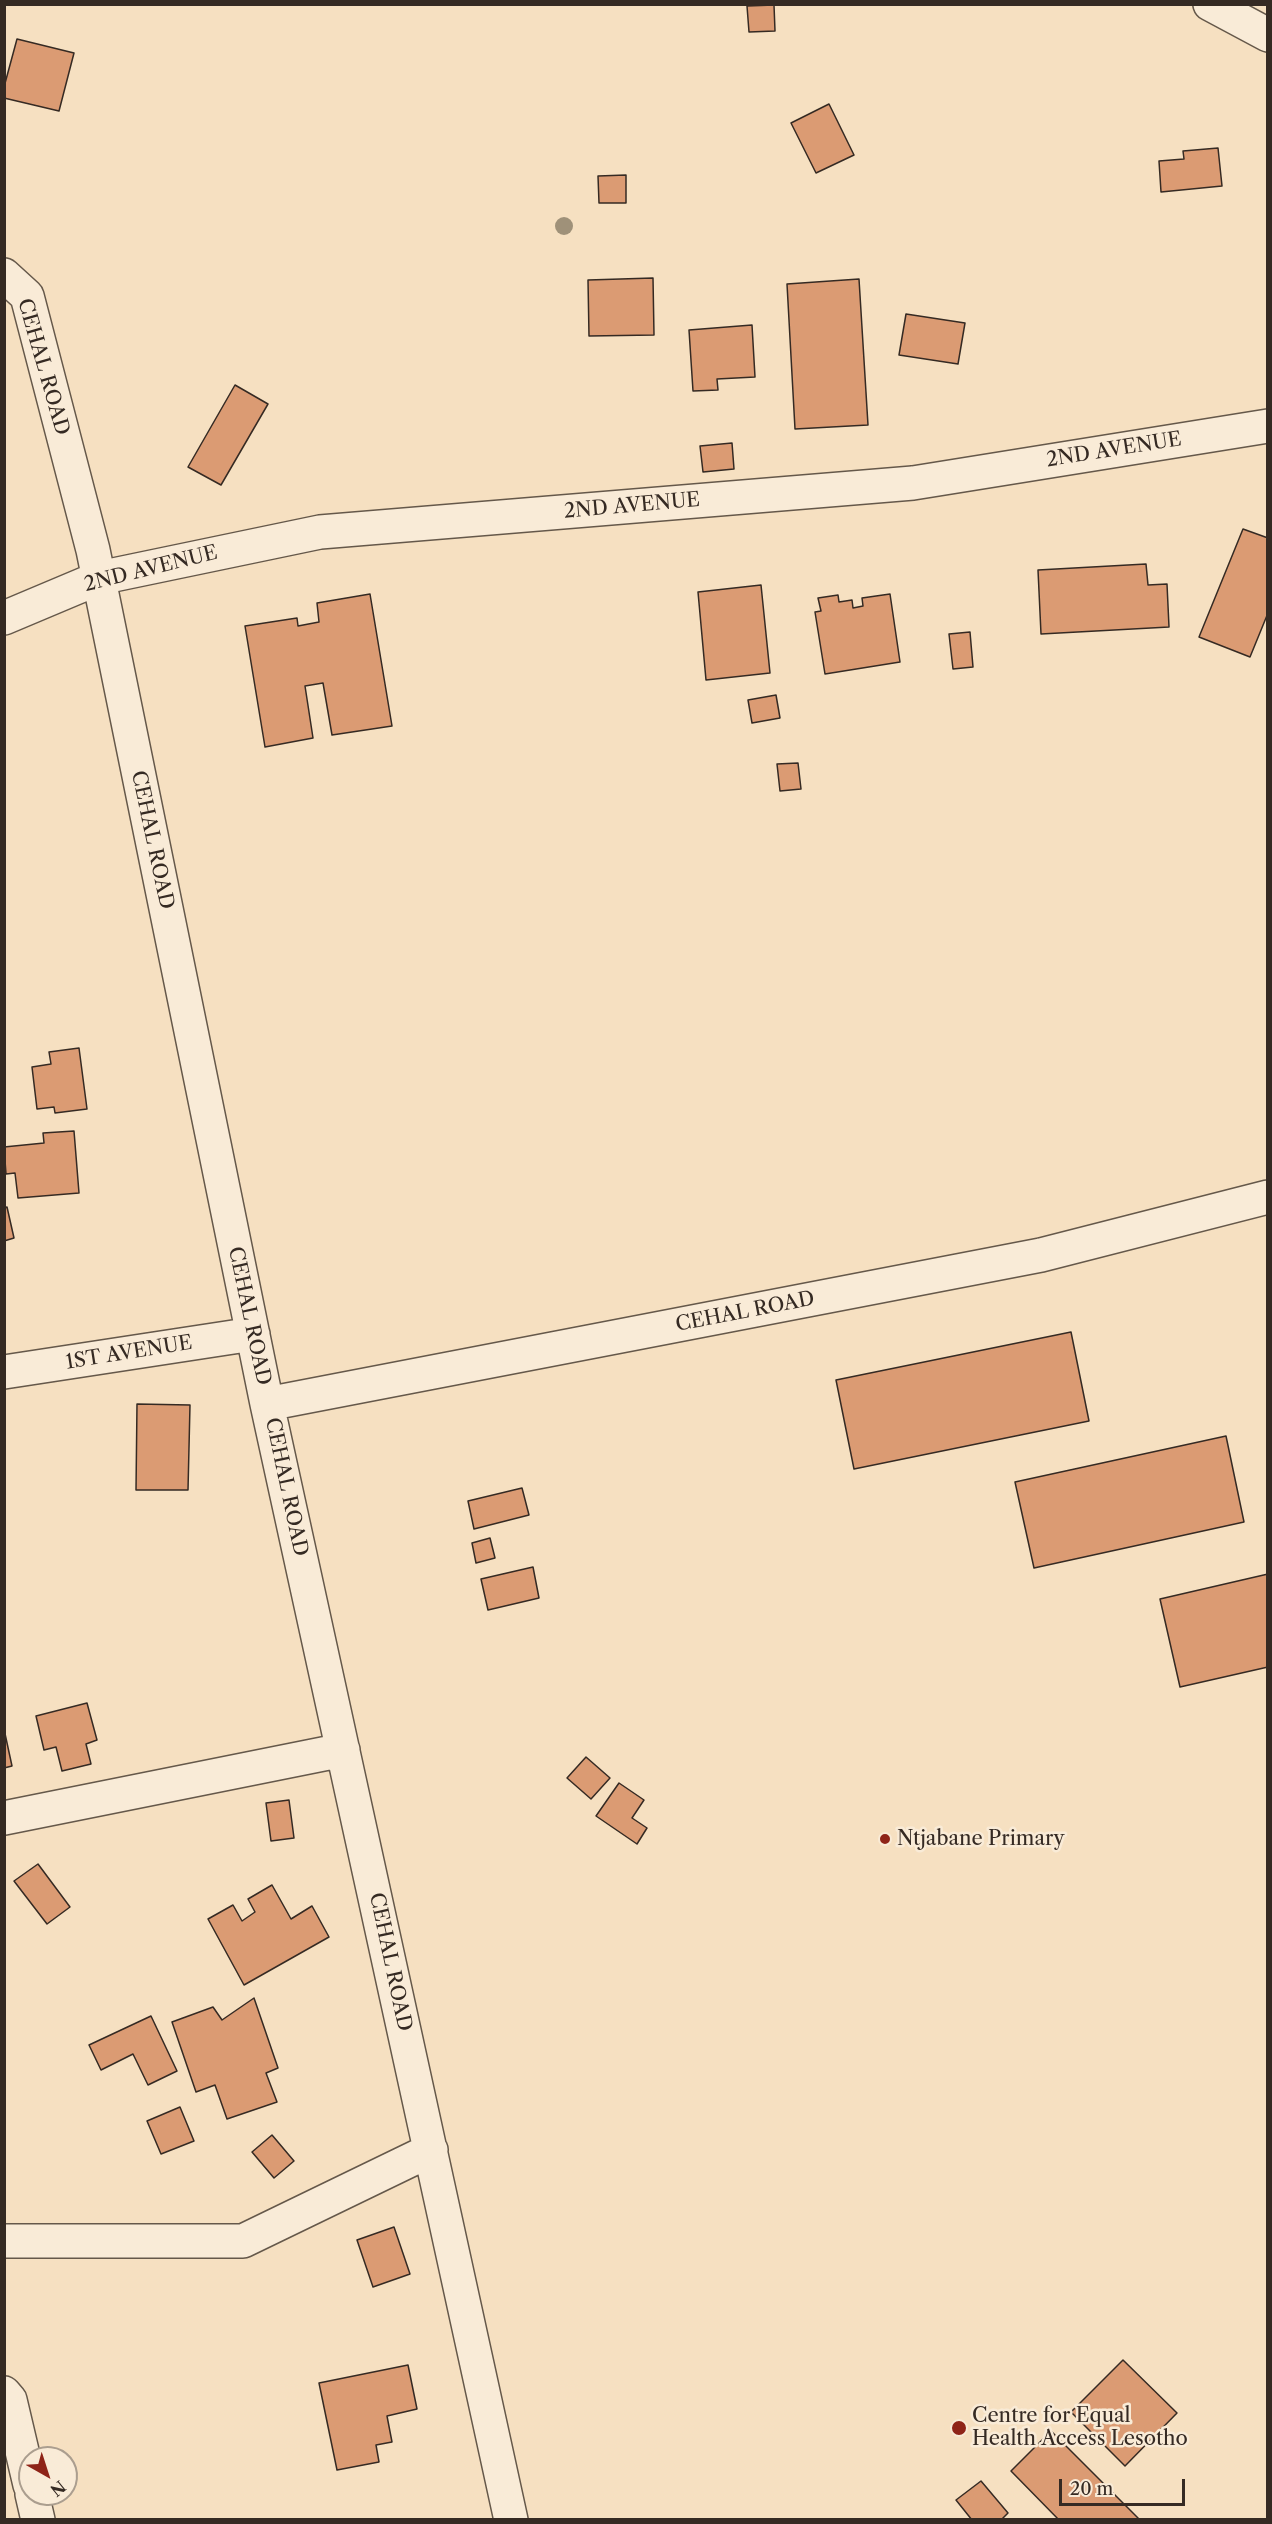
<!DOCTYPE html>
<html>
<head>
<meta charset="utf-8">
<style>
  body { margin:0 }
  #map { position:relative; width:1272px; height:2524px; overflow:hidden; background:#f6e0c1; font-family:"Libre Caslon Text",serif }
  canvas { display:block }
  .frame { position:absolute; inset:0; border:6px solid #352a23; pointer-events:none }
  .north { position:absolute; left:18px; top:2446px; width:60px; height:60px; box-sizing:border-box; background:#f9ebd7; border:2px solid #ab9e8f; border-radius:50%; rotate:141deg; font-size:16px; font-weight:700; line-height:24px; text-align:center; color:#352a23 }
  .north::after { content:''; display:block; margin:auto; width:21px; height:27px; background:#8f2418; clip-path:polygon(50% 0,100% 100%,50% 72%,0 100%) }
  .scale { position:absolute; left:1059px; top:2479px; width:126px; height:27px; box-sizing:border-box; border:3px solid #352a23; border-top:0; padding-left:8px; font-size:18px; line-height:21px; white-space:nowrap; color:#352a23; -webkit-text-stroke:4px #f9ebd7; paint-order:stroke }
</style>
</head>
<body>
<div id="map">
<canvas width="1272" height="2524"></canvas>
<div class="frame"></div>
<div class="north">N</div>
<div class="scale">20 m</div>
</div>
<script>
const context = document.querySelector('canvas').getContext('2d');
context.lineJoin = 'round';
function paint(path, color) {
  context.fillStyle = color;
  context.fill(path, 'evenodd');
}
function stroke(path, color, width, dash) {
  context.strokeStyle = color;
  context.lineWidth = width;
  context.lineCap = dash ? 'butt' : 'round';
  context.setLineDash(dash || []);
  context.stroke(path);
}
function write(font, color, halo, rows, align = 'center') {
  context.font = font + ' "Libre Caslon Text",serif';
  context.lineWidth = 5;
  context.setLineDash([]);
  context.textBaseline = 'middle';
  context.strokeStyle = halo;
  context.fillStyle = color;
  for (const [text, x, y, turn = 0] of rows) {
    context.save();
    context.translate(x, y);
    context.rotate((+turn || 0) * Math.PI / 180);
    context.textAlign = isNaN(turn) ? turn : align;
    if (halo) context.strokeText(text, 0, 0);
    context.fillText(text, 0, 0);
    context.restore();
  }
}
const building = new Path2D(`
  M774,5l1,26 -26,1 -2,-26z
  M17,39l57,14 -15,58 -55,-13v-11z
  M829,104l25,51 -38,18 -25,-50z
  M1218,148l4,38 -61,6 -2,-31 25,-2 -1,-8z
  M626,175v28h-27l-1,-27z
  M653,278l1,57 -65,1 -1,-56z
  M859,279l9,146 -73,4 -8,-145z
  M906,314l59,9 -7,41 -59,-9z
  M752,325l3,52 -38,2 1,11 -25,1 -4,-61z
  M235,385l33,19 -47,81 -33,-18z
  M732,443l2,26 -31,3 -3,-26z
  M1243,529l25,9v75l-18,44 -51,-20z
  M1146,564l2,21 19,-1 2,43 -128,7 -3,-64z
  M761,585l9,88 -64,7 -8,-88z
  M370,594l22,132 -60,9 -9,-52 -18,3 8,52 -48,9 -20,-121 52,-8 1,8 21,-4 -2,-19z
  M890,594l10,68 -75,12 -10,-62 6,-1 -3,-13 20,-3 1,7 13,-2 1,8 10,-2 -1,-8z
  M970,632l3,35 -20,2 -4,-35z
  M776,695l4,23 -28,5 -4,-23z
  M798,763l3,26 -21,2 -3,-27z
  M79,1048l8,61 -32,4 -1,-6 -17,2 -5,-42 19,-3 -2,-12z
  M74,1131l5,62 -61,5 -3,-25 -9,1 -2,-27 40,-4 -1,-10z
  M7,1207l7,31 -10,3v-33z
  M1071,1332l18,89 -235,48 -18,-89z
  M137,1404l53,1 -2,85h-52z
  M1226,1436l18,86 -210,46 -19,-86z
  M522,1488l7,27 -55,14 -6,-28z
  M490,1538l5,20 -19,5 -4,-20z
  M533,1567l6,31 -51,12 -7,-31z
  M1268,1574v93l-88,20 -20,-88z
  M87,1703l10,37 -11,4 5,20 -29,7 -6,-24 -12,3 -8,-34z
  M4,1729l8,37 -8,2z
  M586,1757l24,21 -19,21 -24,-21z
  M619,1783l25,17 -12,18 15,10 -10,16 -41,-28z
  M289,1800l5,38 -23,3 -5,-38z
  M38,1864l32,43 -23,17 -33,-43z
  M272,1885l19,34 21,-13 17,31 -85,48 -36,-66 25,-14 9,16 13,-9 -7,-13z
  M254,1998l24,70 -12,5 11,29 -50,17 -12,-34 -19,7 -24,-70 41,-15 9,13z
  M151,2016l26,55 -29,14 -15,-31 -32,16 -12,-25z
  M180,2107l14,34 -33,13 -14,-33z
  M272,2135l22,26 -20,17 -22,-26z
  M394,2227l16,47 -37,13 -16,-47z
  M1123,2360l54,53 -52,53 -54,-54z
  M408,2365l9,44 -30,7 5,26 -16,3 3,17 -42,8 -18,-87z
  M1051,2431l89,89h-81l-48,-49z
  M981,2481l27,32 -7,7h-29l-16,-20z`);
const minor = new Path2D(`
  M1210,4l58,31
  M4,275l23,21 66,254 174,854 774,-149 227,-58
  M4,618l95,-40 221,-46 593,-49 355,-57
  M4,1372l249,-38
  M267,1404l244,1116
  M4,1818l339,-68
  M4,2241h239l188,-91
  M4,2393l6,7 20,85
  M32,2494l6,26`);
const trees = [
  [564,226]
];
const markers = [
  [885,1839,6,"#8f2418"],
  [959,2428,8,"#8f2418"]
];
const streetNames = [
  ["CEHAL ROAD",43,367,74],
  ["2ND AVENUE",1114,450,-9],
  ["2ND AVENUE",632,506,-5],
  ["2ND AVENUE",151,569,-14],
  ["CEHAL ROAD",152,840,78],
  ["CEHAL ROAD",745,1312,-11],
  ["CEHAL ROAD",249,1316,78],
  ["1ST AVENUE",129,1353,-9],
  ["CEHAL ROAD",286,1487,78],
  ["CEHAL ROAD",390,1962,78]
];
const poiNames = [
  ["Ntjabane Primary",897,1839],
  ["Centre for Equal",972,2416],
  ["Health Access Lesotho",972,2439]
];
paint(building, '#db9b73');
stroke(building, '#352a23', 1.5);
stroke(minor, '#65584a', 36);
stroke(minor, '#f9ebd7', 33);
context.fillStyle = '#9f9179';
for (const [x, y] of trees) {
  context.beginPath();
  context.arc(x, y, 9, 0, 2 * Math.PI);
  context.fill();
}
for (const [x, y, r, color] of markers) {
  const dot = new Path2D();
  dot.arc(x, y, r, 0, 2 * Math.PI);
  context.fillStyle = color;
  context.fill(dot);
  stroke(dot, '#f9ebd7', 2);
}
write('20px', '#352a23', '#f9ebd7', streetNames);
write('20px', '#352a23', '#f9ebd7', poiNames, 'left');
</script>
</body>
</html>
